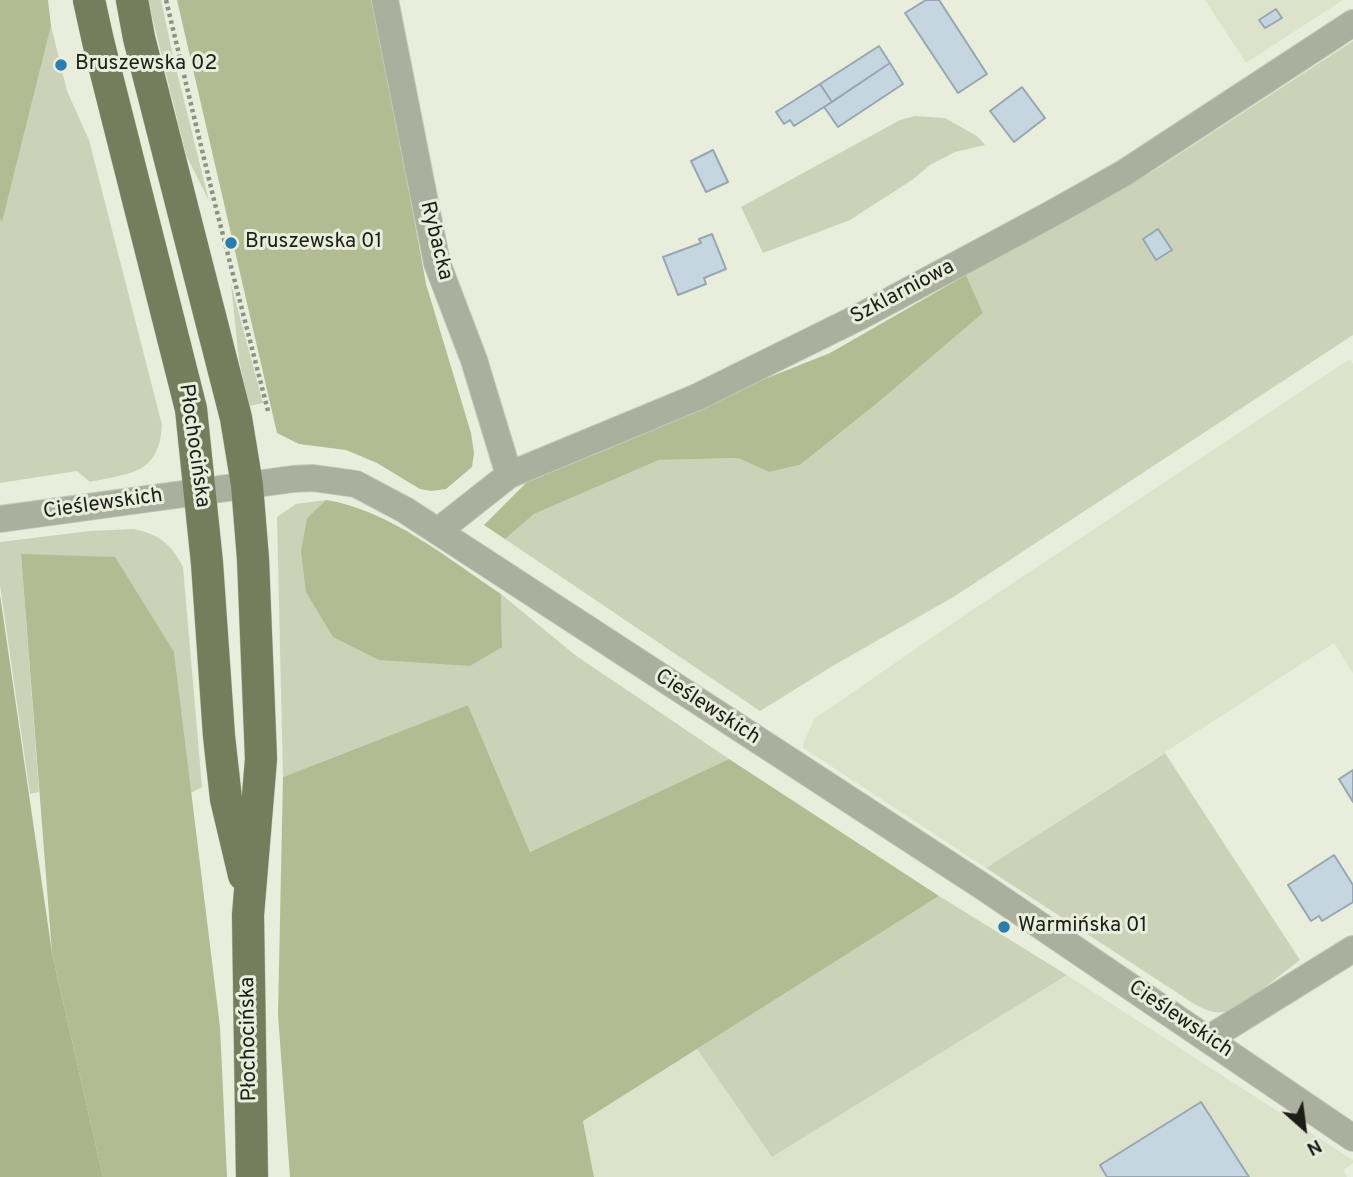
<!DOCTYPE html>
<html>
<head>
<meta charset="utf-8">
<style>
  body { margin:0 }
  #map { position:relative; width:1353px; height:1177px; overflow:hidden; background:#e9eddc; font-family:Overpass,sans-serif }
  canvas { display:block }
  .north { position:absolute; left:1269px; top:1093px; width:70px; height:70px; -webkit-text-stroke:5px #e9eddc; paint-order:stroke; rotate:152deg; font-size:19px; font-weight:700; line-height:28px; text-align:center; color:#1c1d17 }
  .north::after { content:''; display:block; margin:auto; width:24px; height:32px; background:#1c1d17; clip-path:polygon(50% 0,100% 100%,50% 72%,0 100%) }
</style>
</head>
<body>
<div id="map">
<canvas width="1353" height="1177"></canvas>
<div class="north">N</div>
</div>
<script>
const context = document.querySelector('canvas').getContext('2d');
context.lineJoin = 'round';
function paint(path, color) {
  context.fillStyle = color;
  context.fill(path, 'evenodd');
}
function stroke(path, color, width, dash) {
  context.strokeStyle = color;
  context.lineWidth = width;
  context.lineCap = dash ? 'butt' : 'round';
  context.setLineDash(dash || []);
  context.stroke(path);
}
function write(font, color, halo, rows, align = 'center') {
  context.font = font + ' Overpass,sans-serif';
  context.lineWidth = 6;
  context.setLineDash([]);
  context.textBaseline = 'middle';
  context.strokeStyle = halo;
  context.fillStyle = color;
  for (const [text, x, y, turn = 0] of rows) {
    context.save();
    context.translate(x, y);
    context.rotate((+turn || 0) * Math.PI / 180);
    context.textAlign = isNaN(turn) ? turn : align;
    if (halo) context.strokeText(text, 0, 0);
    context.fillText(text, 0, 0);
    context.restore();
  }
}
const built = new Path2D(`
  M1205,0h138l-97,63z
  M1350,359l3,5v309l-19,-30 -348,225 -184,-121 12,-28 152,-105z
  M1067,975l286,185v3l-9,7 3,7h-753l-11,-56 114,-72 75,108z`);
const green = new Path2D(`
  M148,0h13l12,56 36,145 -23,-46z
  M51,26l16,65 22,49 73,285c-3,50 -32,48 -72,57l-13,-11 -77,12v-264l2,2z
  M1353,41v294l-398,261 -124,71 -71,44 -255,-172 29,-25 125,-54 79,-2 31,14 31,-7 81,-65 102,-87 -17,-38 189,-105z
  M915,116l30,2 32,18 8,9 -30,7 -25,13 -18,15 -62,40 -87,33 -22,-46 159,-87z
  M231,284l32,119 -14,3 -10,-46z
  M326,500l-19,18 195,129 -1,-53 74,61 154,104 -199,93 -62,-147 -185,72 -6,-260 19,-13z
  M134,529c26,6 37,15 49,38l19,220 -11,6 -17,-141 -153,-98 18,238 -9,2 -30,-209v-43l90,-11z
  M1165,753l135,207 -61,47c-20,8 -25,7 -43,-2l-210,-137z
  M939,896l128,79 -295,182 -75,-108z`);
const forest = new Path2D(`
  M0,0h48l3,26 -49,196 -2,-3z
  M177,0h197l52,284 45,149 3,20 -2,14 -26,22 -15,2 -11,-2 -43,-26 -31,-13 -47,-6 -22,-11z
  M966,275l17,38 -102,87 -81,65 -31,7 -31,-14 -79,2 -125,54 -29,25 -21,-14 46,-46 76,-37 224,-89z
  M326,500c64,10 122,59 175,94l1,53 -32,19 -91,-6 -46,-23 -27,-45 -5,-40 6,-34z
  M21,554l94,3 59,95 46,375 7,150h-124l-51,-224z
  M468,705l62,147 199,-93 210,137 -356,225 11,56h-304l-12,-162 5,-238z`);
const water = new Path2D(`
  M0,595l52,358 51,224h-103z`);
const building = new Path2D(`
  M926,0h13l48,74 -29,19 -53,-80z
  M1276,9l6,9 -17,10 -6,-8z
  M879,46l11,17 -58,39 -12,-18z
  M890,63l13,21 -65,43 -14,-20z
  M820,84l12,18 -38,24 -4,-6 -6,4 -8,-12z
  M1022,87l23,31 -31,24 -24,-31z
  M713,150l15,32 -22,10 -15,-31z
  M1158,229l14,21 -16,10 -13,-21z
  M712,234l14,35 -22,9 2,6 -28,11 -15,-38 38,-14 -2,-4z
  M1353,770v32l-14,-23z
  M1334,855l19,30v17l-31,19 -3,-5 -8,5 -23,-36z
  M1201,1102l48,75h-142l-7,-12z`);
const path = new Path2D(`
  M166,0l48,200 54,211`);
const minor = new Path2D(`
  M385,0l52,263 37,97 35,115
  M0,519l293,-40 20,-1 43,6 49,26 580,378 368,250
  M438,531l71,-56 186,-77 166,-82 192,-103 71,-40 229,-150
  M1208,1039l145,-90`);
const major = new Path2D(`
  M89,0l9,41 93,368 16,154 12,173 7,63 18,76
  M132,0l7,38 97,380 11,67 6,74 8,200 -13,156 4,262`);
const markers = [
  [61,65,7,"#2b7dae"],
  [231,243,7,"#2b7dae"],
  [1004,927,7,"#2b7dae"]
];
const poiNames = [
  ["Bruszewska 02",75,65],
  ["Bruszewska 01",245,243],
  ["Warmińska 01",1018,927]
];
const streetNames = [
  ["Rybacka",435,241,76],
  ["Szklarniowa",903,293,-28],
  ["Płochocińska",193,446,82],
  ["Cieślewskich",103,505,-8],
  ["Cieślewskich",707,708,33],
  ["Cieślewskich",1180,1020,34],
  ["Płochocińska",250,1039,-91]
];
paint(built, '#dde3cb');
paint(green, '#ccd2b7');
paint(forest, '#b2bb92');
paint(water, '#abb48b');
paint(building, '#c6d6e1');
stroke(building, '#97a7b2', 2);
stroke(minor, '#c4c8b9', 28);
stroke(major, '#c4c8b9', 33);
stroke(path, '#8e9185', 4.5, [3.5, 3.5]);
stroke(minor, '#abaf9d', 26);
stroke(major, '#767d5d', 32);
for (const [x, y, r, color] of markers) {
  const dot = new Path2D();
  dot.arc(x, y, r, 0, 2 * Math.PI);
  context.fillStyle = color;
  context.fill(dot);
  stroke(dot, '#e9eddc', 2.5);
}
write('21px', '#1c1d17', '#e9eddc', poiNames, 'left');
write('21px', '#1c1d17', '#e9eddc', streetNames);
</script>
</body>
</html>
